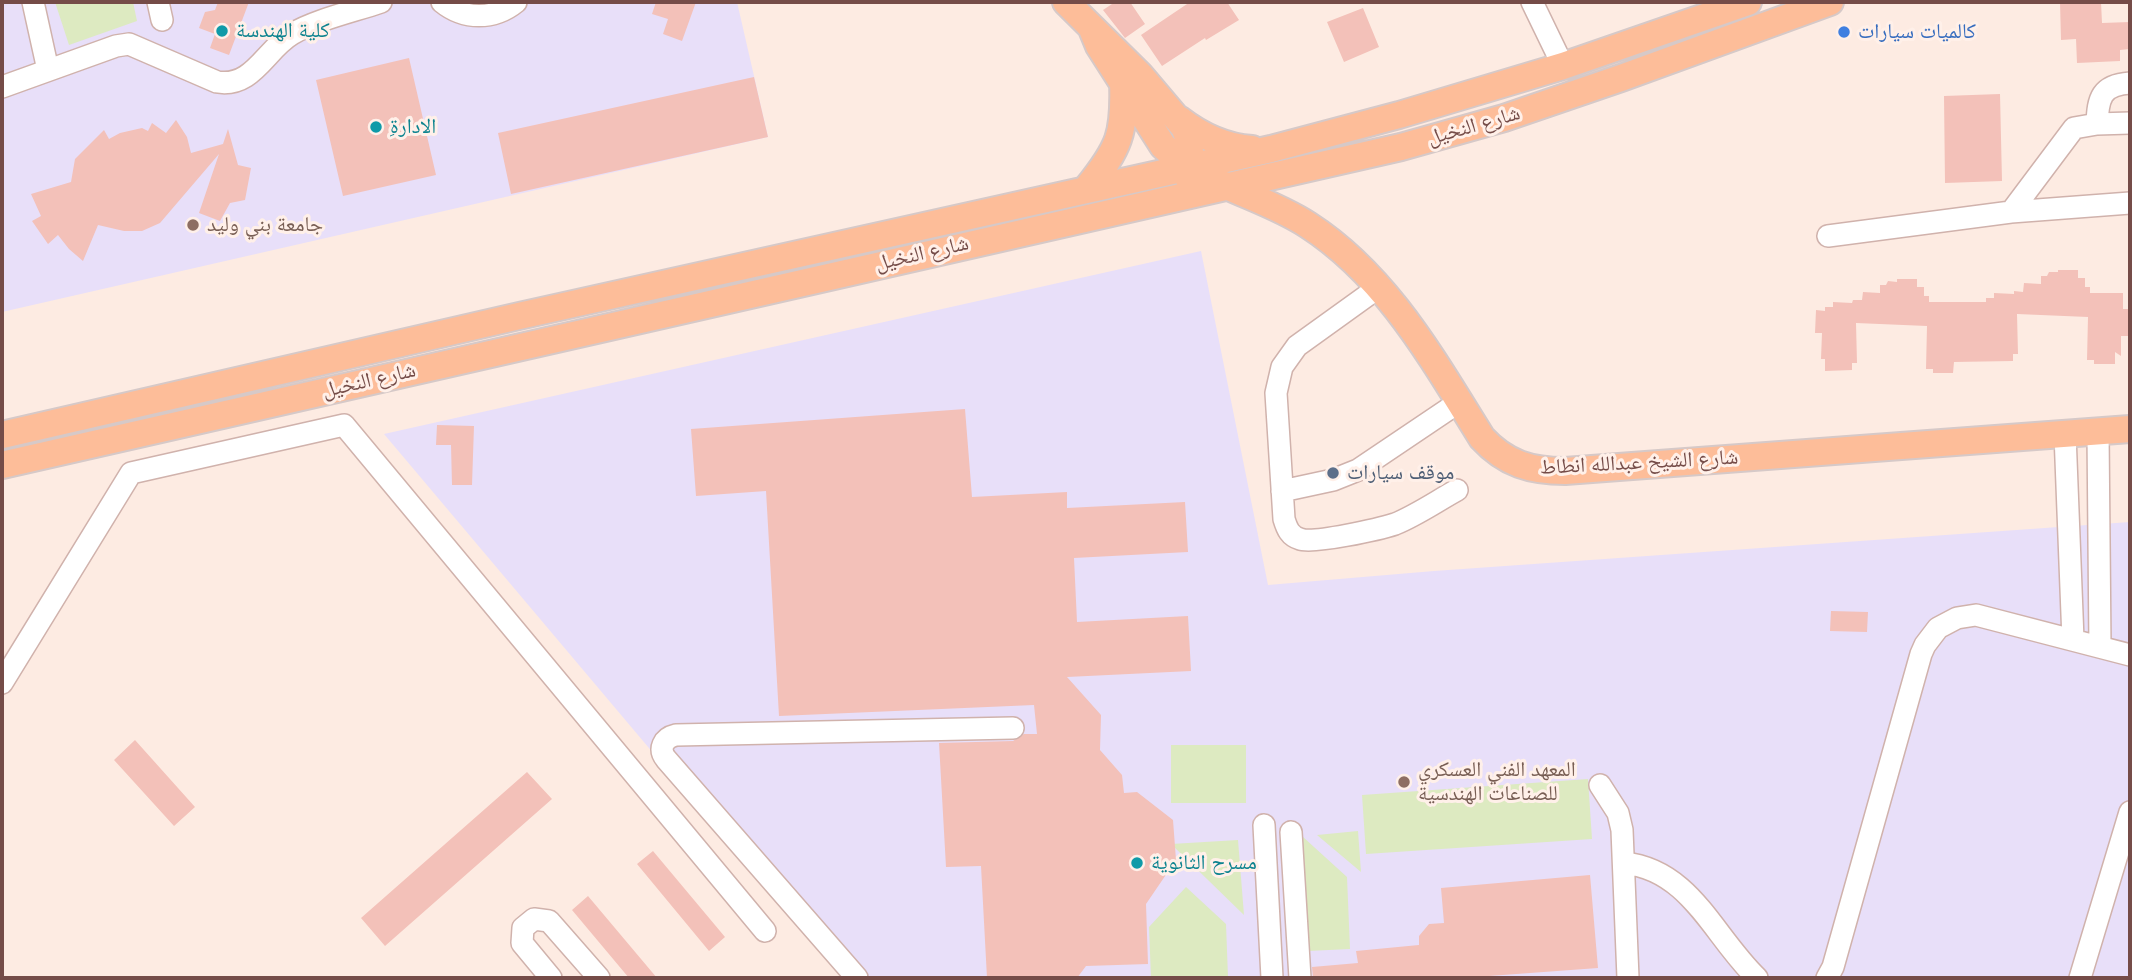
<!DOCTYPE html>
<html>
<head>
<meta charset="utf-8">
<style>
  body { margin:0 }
  #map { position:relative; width:2132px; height:980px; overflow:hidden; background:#fdebe2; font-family:Helvetica,sans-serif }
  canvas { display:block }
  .frame { position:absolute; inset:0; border:4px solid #754c48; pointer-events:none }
</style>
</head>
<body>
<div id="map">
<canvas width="2132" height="980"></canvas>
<div class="frame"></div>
</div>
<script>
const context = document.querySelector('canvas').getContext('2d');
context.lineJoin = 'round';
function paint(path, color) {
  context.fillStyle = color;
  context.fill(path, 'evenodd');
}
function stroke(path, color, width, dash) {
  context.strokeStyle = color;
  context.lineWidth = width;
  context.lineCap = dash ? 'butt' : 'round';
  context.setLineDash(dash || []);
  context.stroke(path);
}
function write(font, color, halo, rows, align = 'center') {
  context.font = font + ' Helvetica,"Noto Naskh Arabic",sans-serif';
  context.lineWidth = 6;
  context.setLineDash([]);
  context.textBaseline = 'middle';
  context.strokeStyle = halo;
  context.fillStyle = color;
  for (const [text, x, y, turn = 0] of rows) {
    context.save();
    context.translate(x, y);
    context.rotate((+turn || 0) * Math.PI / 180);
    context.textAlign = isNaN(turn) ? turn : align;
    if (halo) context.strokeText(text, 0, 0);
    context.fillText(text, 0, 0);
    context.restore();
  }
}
const education = new Path2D(`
  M2,2h735l31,135 -766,175z
  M1201,251l67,334 166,-14 696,-49v456h-1287l-459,-544z`);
const green = new Path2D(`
  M55,2h78l4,19 -68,24z
  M1171,745h75v58h-75z
  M1588,779l4,60 -226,15 -4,-59z
  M1358,831l3,41 -44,-37z
  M1303,837l44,40 3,72 -63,3 -5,-114z
  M1238,840l6,75 -73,-71z
  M1186,887l40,37 2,53 -77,1 -2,-51z`);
const building = new Path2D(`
  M218,2h31l-20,53 -19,-7 5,-14 -16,-6 6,-16 10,-2z
  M656,2h40l-14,39 -19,-7 5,-15 -16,-5z
  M1115,2h15l15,22 -20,14 -22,-28z
  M1190,2h37l12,18 -33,20 -1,-2 -43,28 -21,-31z
  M2060,2h41l1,21 28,-1v27l-10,1v11l-43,2 -1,-24 -15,1z
  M1363,8l16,39 -35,15 -17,-40z
  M409,58l27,117 -93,21 -27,-116z
  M754,77l14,60 -257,57 -13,-61z
  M2000,94l2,87 -57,2 -1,-87z
  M176,120l11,17 4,16 32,-9 5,-15 10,36 13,3 -6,32 -15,3 -10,18 -21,-8 20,-59 -59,69 -18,8h-18l-26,-6 -15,36 -14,-12 -11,-14 -10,9 -16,-23 9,-5 -10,-22 40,-12 4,-23 29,-29 5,9 11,-6 22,-5 6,3 4,-8 14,10z
  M2058,270h20v8h7v9h5v6h33v16h7v27h-9v20l-6,-4v12h-21v-4h-7l1,-43 -71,-3 1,40h-5v7l-59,1 -1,11h-20v-4h-7l1,-43 -71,-3 1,40h-5v7l-27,1v-12h-4l1,-26h-7l1,-23 9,1v-4h8v-5l19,1 1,-3h9l1,-8 17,1v-8h6l2,-4 9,1v-3h20v8h7v9h5v6h57v-4h8v-5l20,1v-3l9,1 1,-9 17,1v-8h6l2,-4h9z
  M965,409l7,88 95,-5v16l118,-6 3,50 -114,6 3,64 111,-6 3,55 -124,6 34,38 -1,35 22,25 2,18 13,-1 36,28 3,40 -30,44 2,60 -62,2 -9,12h-90l-6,-112 -35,1 -7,-124 74,-2 11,-7h13l-3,-29 -255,11 -13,-225 -70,5 -5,-67z
  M437,425l37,1 -2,59h-20l-1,-40h-15z
  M1831,611l37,1 -1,20 -37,-1z
  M135,740l60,67 -21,19 -60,-66z
  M527,772l25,27 -167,147 -24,-28z
  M653,851l72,86 -16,14 -72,-87z
  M1590,875l8,93 -136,10h-149l-1,-11 46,-4 -2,-12 63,-6v-9l10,-12 15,-1 -3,-35z
  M588,896l69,82h-28l-57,-68z`);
const minor = new Path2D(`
  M33,2l15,68
  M158,2l4,18
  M442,2c22,18 52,18 74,0
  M1532,2l31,64
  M2,87l114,-41 13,-2 88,38c36,6 48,-32 75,-48 23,-14 63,-23 89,-32
  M2097,124c1,-26 4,-39 33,-41
  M2011,212l63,-84 23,-4 33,-1
  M1828,236l183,-24 119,-9
  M1379,287l-82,59 -15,21 -6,26 8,126c3,10 6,17 16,20 13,5 80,-10 95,-15 22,-9 42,-23 62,-34
  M2098,432l2,215
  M2065,434l8,206
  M1282,491l51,-11 25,-10 101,-68
  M2,683l129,-210 213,-48 421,506
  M1600,785l18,28 4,17 6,148
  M1264,825l8,153
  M1291,832l9,146
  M1624,863c67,7 89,73 133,115
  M551,978l-29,-35 1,-15 11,-9 15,2 50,57
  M857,978l-191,-219c-8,-10 -3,-21 10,-24l337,-7
  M1827,978l6,-11 88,-313 4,-9 13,-17 19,-10 19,-3 154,40
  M2080,978l50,-166`);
const major = new Path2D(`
  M1066,2l74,73 44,52 6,15 -1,37
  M1092,29l7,17 64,100c39,39 99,49 145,79 79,51 125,135 174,213 24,26 49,33 83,33l565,-42
  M1179,119c22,17 45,28 73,30
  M1087,188c33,-41 38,-54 36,-107
  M2,435l517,-119 752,-167 128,-34 164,-49 185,-64
  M2,465l1399,-318 103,-29 117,-40 209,-76`);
const markers = [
  [222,31,7,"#0f9aa8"],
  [1844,32,7,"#3f7fe0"],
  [376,127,7,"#0f9aa8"],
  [193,225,7,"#8d6e63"],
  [1333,473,7,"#5c6f8a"],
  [1404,782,7,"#8d6e63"],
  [1137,863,7,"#0f9aa8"]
];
const cultureNames = [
  ["كلية الهندسة",236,31],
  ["ِالادارة",390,127],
  ["مسرح الثانوية",1151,863]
];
const shopNames = [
  ["كالميات سيارات",1858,32]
];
const streetNames = [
  ["شارع النخيل",1474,126,-16],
  ["شارع النخيل",922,254,-13],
  ["شارع النخيل",369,381,-13],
  ["شارع الشيخ عبدالله انطاط",1639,463,-3]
];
const educationNames = [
  ["جامعة بني وليد",207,225],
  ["المعهد الفني العسكري",1418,770],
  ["للصناعات الهندسية",1418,794]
];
const serviceNames = [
  ["موقف سيارات",1347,473]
];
paint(education, '#e8dff9');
paint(green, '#ddeac1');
paint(building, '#f3c1b9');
stroke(minor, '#d0b2ac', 24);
stroke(major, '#d6c9c8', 30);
stroke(minor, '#fff', 21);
stroke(major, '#fdbd99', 26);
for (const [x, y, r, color] of markers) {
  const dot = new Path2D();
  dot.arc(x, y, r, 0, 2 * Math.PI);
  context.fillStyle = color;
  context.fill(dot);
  stroke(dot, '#fff0e9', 2.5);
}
write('21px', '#0d838f', '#fff0e9', cultureNames, 'left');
write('21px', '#366cbe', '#fff0e9', shopNames, 'left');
write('21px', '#754c48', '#fff0e9', streetNames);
write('21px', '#785e54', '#fff0e9', educationNames, 'left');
write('21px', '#4e5e75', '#fff0e9', serviceNames, 'left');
</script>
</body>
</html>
